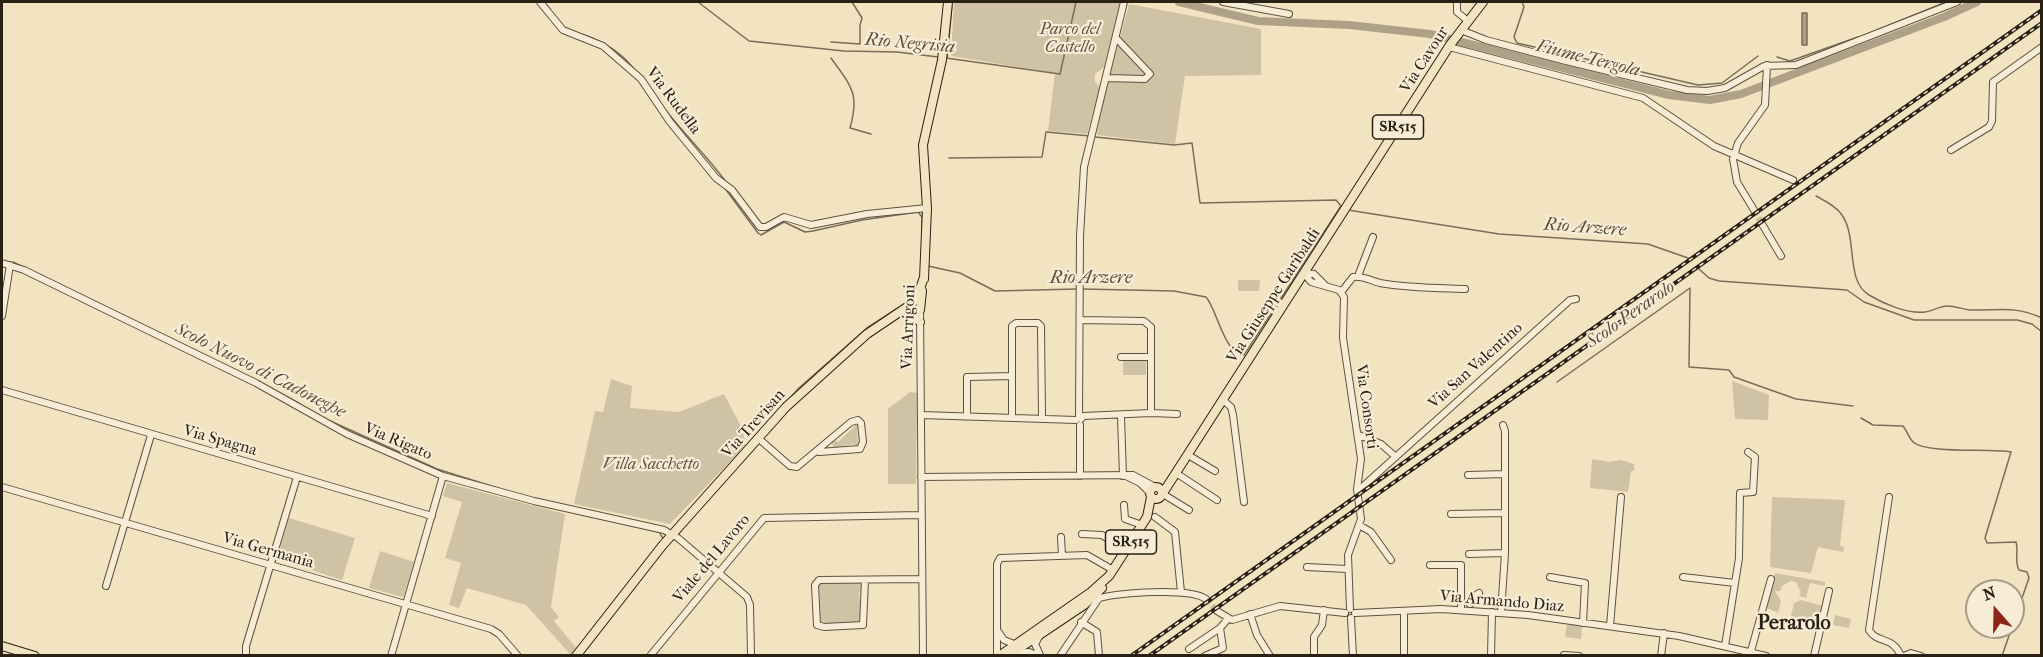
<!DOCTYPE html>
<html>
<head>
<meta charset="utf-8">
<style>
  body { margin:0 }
  #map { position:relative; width:2043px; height:657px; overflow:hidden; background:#f2e3c1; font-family:"IM FELL French Canon",serif }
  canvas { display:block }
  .frame { position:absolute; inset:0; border:3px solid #2a2115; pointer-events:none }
  .north { position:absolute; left:1965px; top:579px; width:60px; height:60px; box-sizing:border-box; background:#f7edd7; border:2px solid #a59b89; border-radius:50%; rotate:340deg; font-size:16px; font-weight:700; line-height:24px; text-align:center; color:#2a2115 }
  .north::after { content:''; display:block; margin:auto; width:21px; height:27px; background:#8f2418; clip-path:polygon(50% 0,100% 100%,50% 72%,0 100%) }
</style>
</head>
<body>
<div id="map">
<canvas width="2043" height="657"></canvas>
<div class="frame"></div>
<div class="north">N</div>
</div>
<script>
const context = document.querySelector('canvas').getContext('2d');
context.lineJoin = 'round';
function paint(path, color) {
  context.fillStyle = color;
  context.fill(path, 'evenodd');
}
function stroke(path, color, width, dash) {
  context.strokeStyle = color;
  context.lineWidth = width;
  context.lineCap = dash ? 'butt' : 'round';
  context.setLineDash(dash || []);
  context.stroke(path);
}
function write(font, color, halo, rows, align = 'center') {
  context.font = font + ' "IM FELL French Canon",serif';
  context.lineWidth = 4.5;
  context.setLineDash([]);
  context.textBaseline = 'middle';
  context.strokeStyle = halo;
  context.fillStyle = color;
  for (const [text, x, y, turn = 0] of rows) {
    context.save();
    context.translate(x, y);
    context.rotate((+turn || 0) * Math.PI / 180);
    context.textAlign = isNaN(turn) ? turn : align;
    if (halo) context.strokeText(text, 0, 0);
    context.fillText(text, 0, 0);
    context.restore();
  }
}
const green = new Path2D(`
  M954,2h166l-16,65 -9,7v8l5,5 -13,47 -39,-3 7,-58 -104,-17z
  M1129,4l132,25v46l-76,1 -10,68 -78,-9 3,-22z
  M1238,280h22l-1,11h-21z
  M1123,358l23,2v15h-23z
  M611,379l21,7 -2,22 49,4 45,-18 19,36 2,16 -75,78 -96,-20 21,-93 8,1z
  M1732,381l37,14 -1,25 -33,-1z
  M910,392l7,1 -1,91h-28v-75z
  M858,423l2,6h-3l1,13h2l-3,5 -3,-3 -19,4 -4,-5 4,-3 3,2 16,-15 -1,-3z
  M1592,459l17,3 11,-2 14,4v7h-3l-3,21 -38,-4z
  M447,483l118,31 -14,93 8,10 -5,4 23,28 -6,6 -45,-50 -59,-17 -8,20 -10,-3 12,-42 -16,-5 17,-56 -19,-6z
  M1772,497l73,3 -5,46 4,1 -1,5 -25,-5 -7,26 -41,-6z
  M289,518l66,20 -13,42 -65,-21z
  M380,551l34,11 -11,35 -34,-9z
  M1775,573l50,9v4l-15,-3 -4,15 -7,-2 2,-4 -5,-10 -5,-1 -9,5 -2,5h-5l6,10 -3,12 -11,-5z
  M857,581l5,4v7h-3l3,31h-42l-1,-39z
  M1801,600l22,6 -2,10 -4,-1 -2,8 -24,-7 3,-13z
  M1835,615l16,4 -2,9 -16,-3z
  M1567,624l15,2 -1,13 -16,-2z`);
const water = new Path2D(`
  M1802,13h5v32h-5z`);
const stream = new Path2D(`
  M544,2l6,7
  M698,2l51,39 95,10 53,1 41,5
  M1522,2l2,5 -10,30 3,6 181,42 24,-2 36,-27
  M1877,30l69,-28
  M578,33c52,15 62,47 94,85 17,21 38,42 54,64
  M831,42l29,2v-19l2,-7 -10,-16
  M1777,57l13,4 68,-24
  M831,58c20,28 29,35 19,70l21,6
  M946,58l114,16 16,-72
  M947,58l5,-52
  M1095,137l79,8 18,-2 8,60 136,-3 5,6
  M949,158l93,-1 4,-25 44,4
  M724,187l34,46 3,2 23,-13 21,10 8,-1 49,-11 56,-8 4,5v32
  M1816,196c9,5 20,10 26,19 16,23 3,66 27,80 15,9 38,19 56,17 8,-1 15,-6 22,-6 8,0 15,3 23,4 29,1 43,-5 72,8
  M1348,210l151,24 149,10 40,14
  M13,262l194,94
  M928,266l32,7 35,18 82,-2
  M2,267h1
  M1699,269l10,9 10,3 128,9 17,12 50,18h103l15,4 10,8
  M1082,289l92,2 32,6c11,12 18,57 38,58l97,-149 3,1
  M1557,382l133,-94 -1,79 40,3 5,7 62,22 57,7
  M278,392l22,12
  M1861,418l12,7 30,1c4,5 6,12 10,16 14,12 78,6 98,10l-26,86 2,5 29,-1c3,10 -2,18 3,28l8,2 2,6 -16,46
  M328,420l109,49 64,20
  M750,442l49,-54 68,-60 31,-20
  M505,496l154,36 4,6
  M2002,656l10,-29`);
const river = new Path2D(`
  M1179,2l79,19 91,4 81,9 239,61 41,5 31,-6 203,-77 33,-15`);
const minorTunnel = new Path2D(`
  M1754,210l8,14
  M1206,599l11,12`);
const minor = new Path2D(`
  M540,2l23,28 40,16 38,33 29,43 46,56 16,12 28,37h6l18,-10 27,8 56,-11 60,-6
  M1223,2l66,12
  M1457,2v10l11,9
  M1461,30l25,10 80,21 121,29 20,1 18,-3 39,-22 32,-1 161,-63
  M1449,47l194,51 71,48 79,34
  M1106,78l39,1 5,-5 -34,-36
  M1951,150l38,-23 3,-6 1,-39 49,-35
  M1754,210l-17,-28 -4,-23 5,-16 27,-38 2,-40
  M1762,224l19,32
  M2,263l22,7 232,113 91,51 96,42 91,25 130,29 14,8 69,59 3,8 1,51
  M1304,273l7,9 28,8 5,7 -1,41 18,121 -4,30 4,30 -13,36 2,54
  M1304,273l10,1 11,11
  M1358,276l15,-39
  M1342,291l11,-14c9,-2 18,4 27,6 28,5 57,5 85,6
  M920,310l3,346
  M2,316l8,-51
  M1080,320l64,1 7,6v86l-68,3 -2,3
  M1121,357h30
  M2,390l430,126
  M1223,400l8,7 2,8 11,87
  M1151,413l26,1
  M921,415l155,5
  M967,417v-40l45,-1
  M1012,417v-91l4,-3h22l3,3 1,92
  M1121,417l2,59
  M1079,418l1,-182 4,-69 40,-165
  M1080,425v51
  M1359,435l22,9 15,13
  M758,438l32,28 7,1 54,-45 7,-2 3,3 2,19 -3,7 -41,3
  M1188,455l27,16
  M1176,473l41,27
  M1468,475l37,-1
  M1126,476l14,7 10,10
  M921,477l212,-2 22,12
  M2,487l489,142 8,5 19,22
  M1360,489l210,-189 6,-1
  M1163,494l26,16
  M1889,497l-20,133c8,14 23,5 32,26
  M1124,505l1,14 17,6
  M1451,514l54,-1
  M1155,517l20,15 6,60
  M1359,525l12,7 20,28
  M1082,534l20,1 24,15
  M1061,537l1,19
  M1469,554l36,-1
  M1430,565h31v45
  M1307,567l40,2
  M1550,577l35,6 -2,40
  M1683,577l52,6
  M865,580l-2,45 -39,2 -7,-2 -2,-40 4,-5 103,-1
  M106,586l45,-151
  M1470,604v-5l9,-6
  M1217,611l15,9 48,-14 65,7
  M1404,611v45
  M1355,613l86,-4 87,6 151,21 87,20
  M1501,613l4,-60v-122l-2,-6
  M1250,614l7,21 13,21
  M1351,618l2,38
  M1081,622l16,10 2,24
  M1610,626l11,-129
  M997,630l7,10 10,4
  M1040,635l-5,9 5,11
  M1725,646l14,-88 1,-65 13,-1 2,-35 -7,-5
  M1189,649l31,-21 7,-8
  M1751,651l20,-72
  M1014,653l15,-1 11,4
  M1564,655l15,1
  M246,656v-10l51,-169
  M391,656l52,-180
  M650,656l114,-138 156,-3
  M997,656v-92l3,-6 87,-3 26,15
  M1060,656l39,-58c21,-5 90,-11 107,1
  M1205,656l18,-8 -3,-20
  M1314,656v-19l8,-12 2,-15
  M1491,656l1,-44
  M1661,656l3,-23
  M1814,656l15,-65
  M1904,656l7,-3 10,3`);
const major = new Path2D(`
  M924,279l3,-71 -4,-63 19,-85 6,-58
  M920,310l2,-19
  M911,312l9,10
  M1150 493a6 6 0 1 1 12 0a6 6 0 1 1-12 0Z
  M1163,493l287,-448 33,-43
  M2,646l33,10
  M576,656l86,-110 124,-139 81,-73 43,-29 7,-7 7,-21
  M999,656l92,-64 18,-16 38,-59 4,-20
  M1008,656l76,-51 18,-17`);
const rail = new Path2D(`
  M1131,656l911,-646
  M1149,656l893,-633`);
const shields = [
  [1398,127,51],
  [1131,542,51]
];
const shieldNames = [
  ["SR515",1398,127],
  ["SR515",1131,542]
];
const parkNames = [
  ["Parco del",1070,30],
  ["Castello",1070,48],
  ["Villa Sacchetto",651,465]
];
const streetNames = [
  ["Via Cavour",1425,60,-57],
  ["Via Rudella",673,101,53],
  ["Via Giuseppe Garibaldi",1274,296,-57],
  ["Via Arrigoni",909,327,-88],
  ["Via San Valentino",1476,366,-42],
  ["Via Consorti",1366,407,82],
  ["Via Trevisan",754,424,-48],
  ["Via Spagna",220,441,16],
  ["Via Rigato",398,442,23],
  ["Via Germania",268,551,16],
  ["Viale del Lavoro",712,559,-50],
  ["Via Armando Diaz",1502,602,5]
];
const waterNames = [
  ["Rio Negrisia",910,44,5],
  ["Fiume Tergola",1588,59,14],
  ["Rio Arzere",1585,228,4],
  ["Rio Arzere",1091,279],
  ["Scolo Perarolo",1631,315,-35],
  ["Scolo Nuovo di Cadoneghe",260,371,27]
];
const quarterNames = [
  ["Perarolo",1794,624]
];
paint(green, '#d0c2a4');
paint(water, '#aea187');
stroke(water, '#796e59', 1.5);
stroke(stream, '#796e59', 1.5);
stroke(river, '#aea187', 8);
stroke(minorTunnel, '#cabc9f', 6, [6, 3]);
stroke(minor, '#5c5240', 8);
stroke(major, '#2a2115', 10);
stroke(minor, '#f7edd7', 6);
stroke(major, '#f2e3c1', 8);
stroke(rail, '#2a2115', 4);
stroke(rail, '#f7edd7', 1.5, [4.5]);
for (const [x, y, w] of shields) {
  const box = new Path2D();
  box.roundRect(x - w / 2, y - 12, w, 24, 4.5);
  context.fillStyle = '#f7edd7';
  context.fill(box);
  stroke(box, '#2a2115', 1.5);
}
write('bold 15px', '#2a2115', null, shieldNames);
write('italic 16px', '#5c5140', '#f7edd7', parkNames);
write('16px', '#2a2115', '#f7edd7', streetNames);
write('italic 18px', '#584e3d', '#f7edd7', waterNames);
write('bold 20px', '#2a2115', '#f7edd7', quarterNames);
</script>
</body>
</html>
